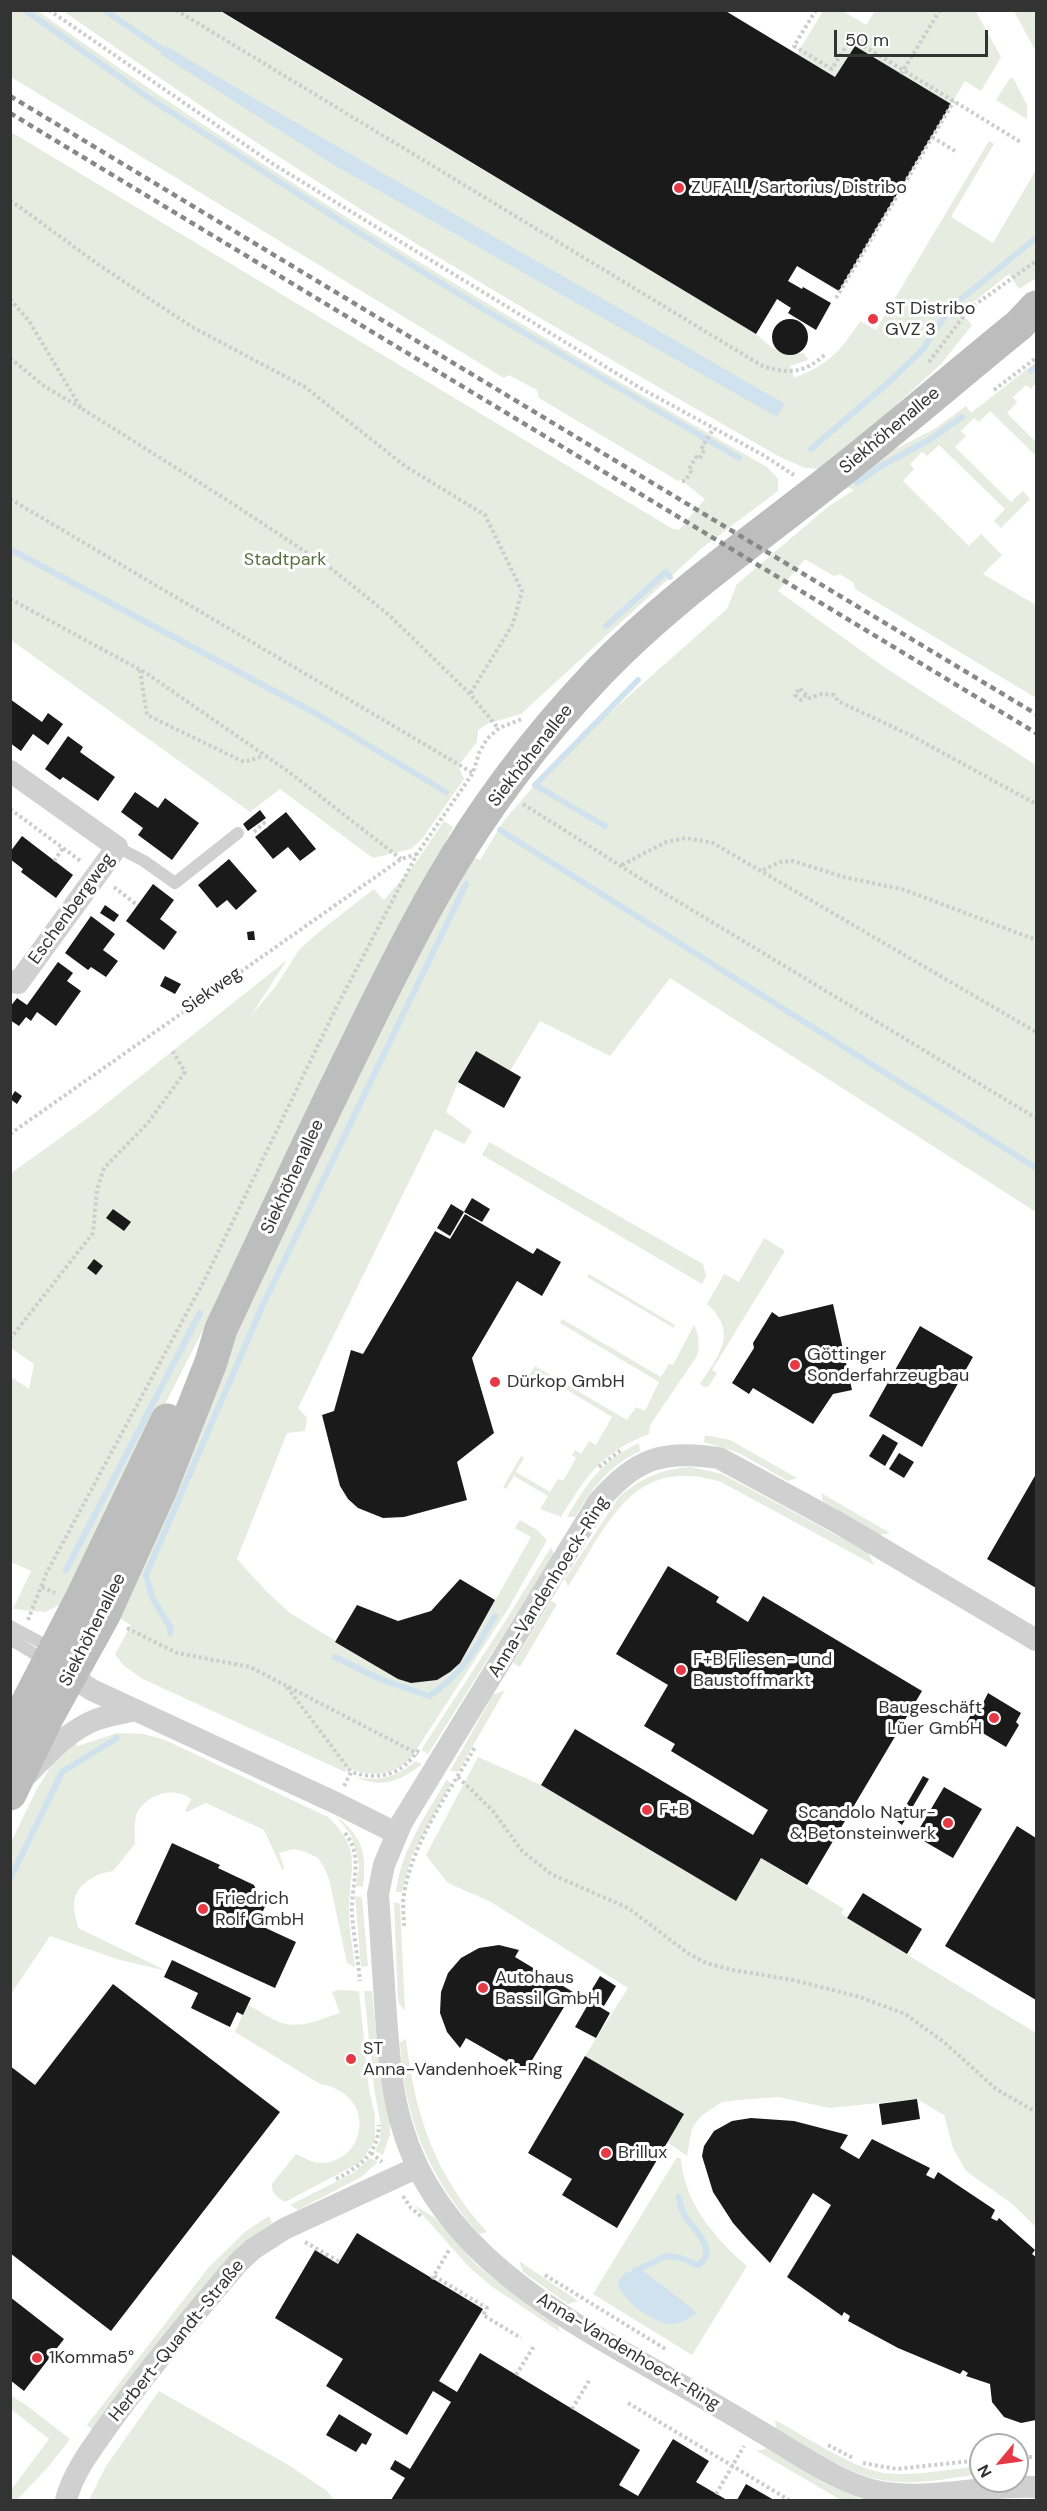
<!DOCTYPE html>
<html>
<head>
<meta charset="utf-8">
<style>
  body { margin:0 }
  #map { position:relative; width:1047px; height:2511px; overflow:hidden; background:#fff; font-family:"DM Sans",sans-serif }
  canvas { display:block }
  .frame { position:absolute; inset:0; border:12px solid #333; pointer-events:none }
  .north { position:absolute; left:969px; top:2433px; width:60px; height:60px; box-sizing:border-box; background:#fff; border:2px solid #adadad; border-radius:50%; rotate:241deg; font-size:16px; font-weight:700; line-height:24px; text-align:center; color:#333 }
  .north::after { content:''; display:block; margin:auto; width:21px; height:27px; background:#e63946; clip-path:polygon(50% 0,100% 100%,50% 72%,0 100%) }
  .scale { position:absolute; left:834px; top:30px; width:154px; height:27px; box-sizing:border-box; border:3px solid #333; border-top:0; padding-left:8px; font-size:18px; line-height:21px; white-space:nowrap; color:#333; -webkit-text-stroke:4px #fff; paint-order:stroke }
</style>
</head>
<body>
<div id="map">
<canvas width="1047" height="2511"></canvas>
<div class="frame"></div>
<div class="north">N</div>
<div class="scale">50 m</div>
</div>
<script>
const context = document.querySelector('canvas').getContext('2d');
context.lineJoin = 'round';
function paint(path, color) {
  context.fillStyle = color;
  context.fill(path, 'evenodd');
}
function stroke(path, color, width, dash) {
  context.strokeStyle = color;
  context.lineWidth = width;
  context.lineCap = dash ? 'butt' : 'round';
  context.setLineDash(dash || []);
  context.stroke(path);
}
function write(font, color, halo, rows, align = 'center') {
  context.font = font + ' "DM Sans",sans-serif';
  context.lineWidth = 6;
  context.setLineDash([]);
  context.textBaseline = 'middle';
  context.strokeStyle = halo;
  context.fillStyle = color;
  for (const [text, x, y, turn = 0] of rows) {
    context.save();
    context.translate(x, y);
    context.rotate((+turn || 0) * Math.PI / 180);
    context.textAlign = isNaN(turn) ? turn : align;
    if (halo) context.strokeText(text, 0, 0);
    context.fillText(text, 0, 0);
    context.restore();
  }
}
const green = new Path2D(`
  M11,10l27,1c233,167 480,313 729,456l11,12v12l-76,57 -181,166 -32,9 -11,7 -1,12 -19,24 6,13 -42,60 -11,10 -38,9 -93,-69 -30,23 -239,-172v-508l662,397 6,1 26,-31 -24,-19 -3,1 -139,-83 -2,-8 -28,-15 -5,3 -493,-301z
  M975,10l26,47 -20,34 -16,-10 -14,23 -96,-58 -20,31 -38,-23 26,-43h20l23,14 9,-14z
  M63,11h156l537,323 15,13 15,7 18,-1 4,7 -18,6 4,12c34,-13 47,-27 66,-57l16,9 113,-189 5,3 -43,73 42,26 43,-73v108l-17,11 -10,-15 -48,38 11,13 -31,39 -115,105 -21,-1 -25,-11c-160,-92 -321,-184 -476,-284 -82,-52 -162,-107 -241,-162z
  M1014,11h20l2,6v35z
  M1010,78h3l14,27v14l-31,-19z
  M1036,362v21l-5,6 -5,-4 -13,12 4,5 -10,11 29,29v14l-46,-45 -11,11 -5,-4 -13,13 5,5 -11,11 56,55 12,-11 7,8 -29,29 -7,-7 11,-12 -66,-64 -12,11 -5,-4 -12,12 4,5 -11,12 66,65 12,-12 21,21 -19,19 53,31v93l-181,-109 -1,-6 -14,-9 -6,2 -29,-17 -27,32 106,76 152,98v447l-366,-234 -60,78 -70,-35 -30,50 -35,-20 -17,31 -12,30 26,19 -8,13 -29,-15 -137,279 9,10 -2,13 -18,2 -50,126 29,32 24,22 108,66c25,7 43,2 62,-16l71,-126 -16,-9 5,-8 17,10 10,10 -39,69 -97,149c-21,19 -38,19 -64,10l-2,4 -202,-93 -20,-14 -8,-11 16,-29 -19,-11 149,-347 208,-412 11,5 23,-38 50,-59 174,-154 10,-25 92,-78 25,-16 -10,-5 46,-33 46,-24 30,-22 5,7z
  M444,821l9,6 -233,470 -157,306 -18,9 -32,-3 18,-38 -20,-9v-185l18,12 5,-25 -23,-16 -1,-174 82,-59 195,-155 -37,57 26,-31 23,-36 21,-19 54,-42 10,11 30,-35z
  M489,1142l214,122 3,12 -4,8 -220,-129z
  M764,1238l21,13 -73,119 5,3 -8,13 -5,1 -4,-3c19,-29 39,-51 7,-80l17,-30 15,8z
  M589,1274l86,51 -1,3 -87,-51z
  M562,1319l99,58 8,-13 4,1 21,-40c5,10 6,20 3,31l-47,69 -1,9c-48,19 -62,41 -88,83l-21,-8 8,-13 -34,-20 -8,13 -3,-2 18,-31 3,2 -8,14 34,20 8,-13 5,2 13,-23 -4,-3 3,-5 6,4 8,-13 7,4 16,-28 -73,-44 -9,14 -3,-1 1,-8 7,-12 92,54 9,-13 9,4 14,-29 -99,-59z
  M705,1435l25,5 67,38 -9,3 -49,-28 -35,-11z
  M639,1443l1,8c-31,15 -48,37 -65,66h-8c20,-34 35,-57 72,-74z
  M691,1467l31,7 19,10 127,68 6,13 -153,-83c-88,-28 -113,42 -153,105l-3,-8 54,-82c22,-19 43,-28 72,-30z
  M821,1493l69,40 -11,2 -56,-34z
  M551,1547l3,7 -126,200 -7,-4 85,-130z
  M551,1601l6,3 -37,63 -7,-4z
  M505,1690l-47,82 -8,-1 43,-76z
  M117,1733l27,1 21,6 163,77c36,34 21,52 21,95 0,18 4,37 6,55l-8,-4 -18,-84 -5,-12 -6,-9 -12,-6 -12,-3 -15,4 5,14 -1,4 -19,-41 -58,-27 -19,9 -2,-1 6,-12c-16,-13 -43,-5 -53,12 -5,10 -3,22 -3,33l-22,27c-16,2 -37,12 -39,32 -1,7 3,18 4,25l89,43 -47,-11 -70,-24 -39,58 -1,-150 27,-55 20,-33 17,-14 4,4z
  M478,1757l63,28 195,116 25,-43 83,51 -3,4 6,5 189,115v194l-25,-24 -45,-32 -13,-23 -9,-33 -27,-16 -87,9 -52,-11 -40,3 -16,2 -21,14 -9,12 -5,28 -20,-14 16,-28 -98,-58 43,-68 -137,-86 -43,-19 -22,-28z
  M416,1761l6,3c-22,18 -42,25 -68,12 25,7 42,1 62,-15z
  M447,1779l4,5 -39,71 -10,37h-6c5,-42 30,-77 51,-113z
  M336,1816c27,21 31,37 27,71l-7,-1 3,-20 -3,-15 -5,-16z
  M355,1896l7,1 6,69 -7,1z
  M394,1902l6,2 5,107 -7,-9z
  M339,1990l20,1 10,99 6,25v25l-14,22 -76,40c-7,-5 -14,-8 -13,-18l24,-30c8,4 16,9 26,9 45,-2 56,-69 -2,-79l-85,-52 12,-27c12,5 23,14 35,18 20,6 39,-4 58,-10l-8,-21z
  M364,1991h8l10,97 8,34v13l-7,20 -8,-4 5,-11 1,-14 -7,-38z
  M406,2039c9,76 28,135 81,193l-8,2c-51,-58 -75,-116 -79,-192z
  M677,2157l4,2c3,43 34,80 66,107l-55,89 -99,-61z
  M370,2158l8,4 -17,15 -63,33 -8,-5 63,-32z
  M414,2205l21,13 39,44 21,18 25,19 37,22 3,11 -69,-46 -22,-19z
  M269,2216l3,7 -21,15 -38,37 -120,155 -6,-5 121,-157 38,-37z
  M519,2261l59,40 -10,3 -45,-32z
  M159,2391l131,75 37,25 7,9h-245l17,-34z
  M10,2395l16,10 44,34 -22,28 -31,33h-6v-10l38,-51 -38,-30z
  M775,2420c26,14 77,47 104,52 32,6 69,-3 102,-6v8c-27,3 -56,10 -83,8 -44,-2 -84,-32 -122,-53z
  M768,2448l58,36 37,16h-22l-84,-49z`);
const water = new Path2D(`
  M166,46c204,122 413,238 619,358l-8,13 -443,-252 -174,-111z
  M642,2270l50,38 4,6c-8,5 -16,10 -26,10 -17,-1 -52,-26 -52,-43l7,-8z`);
const stream = new Path2D(`
  M25,10l124,88 207,133 129,79 254,148
  M104,10l65,44
  M1031,371l5,-3
  M811,449l76,-65 36,-35 27,-41 86,-70
  M857,483l24,-17 48,-26 33,-23
  M10,549l305,164 131,79
  M606,626l60,-54 4,5
  M605,826l-70,-41 103,-105
  M500,830l536,338
  M66,1570l134,-257
  M170,1633v-6l-18,-30 -6,-22 115,-266 205,-425
  M335,1657l45,22 49,17c35,-23 45,-46 66,-80
  M10,1879l52,-107 55,-34
  M635,2271l31,-15 15,2 17,7c22,-15 -5,-35 -13,-49 -4,-6 -5,-12 -6,-19`);
const building = new Path2D(`
  M219,10h505l111,67 20,-31 96,58 -112,187 -42,-25 -9,15 14,8 1,-2 28,16 -15,27 -28,-17 3,-5 -14,-9 -21,35z
  M872,313l7,4 -5,9 -7,-5z
  M772 337a18 18 0 1 1 36 0a18 18 0 1 1-36 0Z
  M10,699l32,23 6,-9 15,11 -15,21 -15,-11 -12,17 -11,-8z
  M68,736l15,11 -3,5 35,25 -17,24 -35,-24 -3,3 -15,-11z
  M135,792l23,16 7,-10 34,25 -27,37 -34,-25 5,-7 -22,-16z
  M260,810l6,8 -18,13 -5,-7z
  M286,812l30,37 -16,12 -12,-14 -15,12 -18,-22z
  M22,836l51,39 -17,23 -35,-26 2,-3 -13,-10v-7z
  M229,859l28,32 -21,19 -9,-10 -10,8 -19,-23z
  M153,884l21,16 -14,19 17,13 -13,18 -38,-29z
  M105,905l14,10 -5,7 -14,-9z
  M91,916l24,18 -12,16 15,11 -12,16 -15,-10 -3,3 -23,-17z
  M254,931l1,9h-7l-1,-8z
  M58,962l15,11 -6,8 14,10 -25,35 -19,-14 -6,9 -5,-4 -7,9 -9,-6v-13l7,-9 10,7z
  M165,976l16,8 -6,10 -15,-8z
  M476,1051l45,26 -17,31 -46,-26z
  M15,1091l7,5 -5,8 -7,-5z
  M472,1198l18,11 -8,13 -18,-10z
  M451,1204l13,8 -14,24 -13,-8z
  M113,1209l18,13 -7,9 -18,-13z
  M465,1214l68,40 4,-6 24,14 -19,34 -25,-15 -45,77 22,75 -37,29 10,38 -63,17 -21,1 -25,-10 -10,-9 -8,-13 -18,-71 12,-4 17,-61 12,4 72,-123 15,8z
  M94,1259l9,7 -7,9 -9,-7z
  M833,1304l19,86 -19,4 -20,30 -60,-36 -4,6 -17,-11 22,-35 -1,-5 19,-31 7,5z
  M920,1326l53,31 -51,90 -53,-31z
  M883,1434l15,9 -13,23 -16,-10z
  M899,1453l15,9 -10,16 -15,-9z
  M1036,1474v114l-49,-29z
  M668,1566l51,31 -3,5 32,20 15,-26 159,95 -115,194 -46,-27 -25,43 -195,-116 34,-56 178,106 15,-25 -97,-59 4,-7 -31,-18 24,-41 -52,-31z
  M460,1579l35,21 -35,63 -10,9 -13,8 -26,3 -13,-4 -63,-37 22,-37 41,16 33,-10z
  M988,1693l33,20 -5,9 3,3 -13,22 -40,-24 13,-22 4,2z
  M923,1776l6,3 -27,46 -5,-4z
  M944,1787l38,22 -29,49 -38,-22z
  M1017,1826l19,12v162l-91,-54z
  M172,1843l48,22 -2,3 36,17 3,7 12,6 -12,26 39,18 -21,46 -140,-64z
  M863,1893l59,36 -15,25 -60,-36z
  M499,1945l20,5 -4,7 58,35 -48,80 -59,-34 -6,10 -13,-16 -7,-19 1,-21 7,-19 13,-15 18,-10z
  M172,1960l79,38 -8,17 -6,-3 -7,15 -39,-19 7,-15 -34,-16z
  M600,1976l16,10 -12,20 -16,-10z
  M113,1984l167,128 -169,219 -101,-78v-187l25,19z
  M590,2001l20,12 -14,25 -21,-11z
  M349,2053l8,5 -4,6 -7,-4z
  M585,2056l99,58 -67,114 -55,-33 10,-16 -44,-26z
  M917,2099l3,20 -38,6 -3,-21z
  M751,2118l43,3 54,14 -8,13 19,11 13,-20 58,29 -4,7 8,4 4,-7 57,38 -4,8 6,3 2,-3 36,32 -3,4 4,3v163l-15,3 -17,-6 -12,-15 -2,-18 -24,-8 2,-3 -5,-3 -3,4 -62,-26 -50,-27 2,-5 -6,-4 -2,4 -55,-39 44,-72 -18,-12 -43,70 -22,-23 -15,-17 -20,-31 -11,-36 2,-10 10,-15 18,-10z
  M357,2233l126,76 -44,72 18,11 23,-39 160,97 -21,35 19,11 35,-57 36,22 -13,21 31,18h-336l14,-22 -15,-9 5,-9 15,9 41,-67 -18,-11 -26,44 -81,-49 17,-27 -68,-41 40,-68 23,14z
  M10,2297l54,42 -40,52 -14,-11z
  M339,2414l33,20 -6,11 -4,-2 -6,9 -30,-17z
  M746,2484l28,16h-37z`);
const path = new Path2D(`
  M49,10l224,154 369,225 121,66 31,20
  M176,10l588,357c27,7 40,6 62,-13
  M816,10l-22,36 38,23 19,-31 171,105
  M901,74l39,-64
  M932,137l23,14
  M10,200l89,65 93,62 113,60 100,79 80,49 37,76 -9,33 -43,70
  M836,298l118,-197
  M10,299l19,22 52,87 146,92 106,70 56,45 81,79 28,34
  M10,358l34,28 37,22
  M929,362l40,-53 67,-48
  M994,390l42,-32
  M682,481h3l6,-10 -2,-2 7,-12 3,2 6,-10 -3,-2 12,-19
  M10,499l463,274
  M10,599l136,74 143,99 112,87
  M140,670l7,45 97,47 19,-6
  M806,695l-5,5 -6,-5 5,-7 9,10 13,-4 12,1 4,6 76,36 122,67
  M523,804l131,83 382,231
  M10,809l72,53
  M254,832l10,-9 4,4
  M54,861l9,-13
  M622,865l44,-23 20,-4 27,5 323,189
  M763,870l17,-8 13,-1 51,16 61,13 131,50
  M114,887l23,18
  M10,1134l391,-275 16,-5
  M10,1339l83,-106 4,-43 7,-22 43,-44 38,-52 -13,-22
  M599,1467l22,-17
  M42,1587l13,6
  M28,1620l18,-46 159,-295 131,-271 81,-154 56,-81 6,-20 8,-14 12,-11 23,-9
  M127,1628l50,25 73,14 168,87
  M287,1687l64,85
  M458,1777l35,34 29,40 29,23 77,34 61,46 17,9 27,7 60,10 67,17 45,17 39,28 52,47 40,23
  M344,1786l7,-14c29,9 51,3 68,-23
  M345,1833c20,24 5,54 7,82 2,22 6,44 8,66
  M404,1926c0,-10 -2,-22 0,-32 9,-54 45,-101 71,-147
  M371,2153l11,9
  M336,2179c24,-12 42,-26 43,-54
  M403,2196l8,12 11,9
  M305,2242l35,20
  M545,2275l122,75
  M434,2276l53,32 -4,7 38,23
  M432,2279l17,-29
  M516,2375l18,-29
  M628,2403l161,97
  M572,2409l18,-30
  M828,2445l25,13
  M1017,2457h19
  M863,2463l33,6 85,-9
  M716,2494l28,-48`);
const lane = new Path2D(`
  M117,847l27,14 31,22 63,-50
  M10,1626l43,23
  M10,1639l38,23`);
const street = new Path2D(`
  M10,771l107,76 -99,136 -8,-2
  M1036,1640l-199,-118 -118,-64c-57,-9 -84,1 -121,44l-196,320 -18,43 -6,29c3,41 5,81 8,122 3,37 5,74 16,110 39,138 185,204 300,271 29,17 58,34 87,52 28,17 58,36 91,43 50,9 105,-8 156,-5
  M58,1668l34,22 244,113 60,30
  M28,1774c20,-21 42,-45 70,-55 12,-4 25,-6 37,-9
  M66,2500c8,-31 30,-57 48,-83 39,-53 81,-104 124,-154l15,-14 31,-20 134,-62`);
const secondary = new Path2D(`
  M10,1736l73,-141 84,-175
  M10,1794l38,-78 56,-101 57,-126 50,-127 10,-33c41,-87 82,-175 124,-261 30,-61 59,-122 93,-181 44,-77 100,-151 161,-215 65,-68 143,-123 217,-181 69,-53 135,-111 203,-166l17,-18`);
const rail = new Path2D(`
  M10,96l1026,618
  M10,113l1026,620`);
const markers = [
  [679,188,6,"#e63946"],
  [873,319,6,"#e63946"],
  [795,1365,6,"#e63946"],
  [495,1382,6,"#e63946"],
  [681,1670,6,"#e63946"],
  [994,1718,6,"#e63946"],
  [647,1810,6,"#e63946"],
  [948,1823,6,"#e63946"],
  [203,1909,6,"#e63946"],
  [483,1988,6,"#e63946"],
  [351,2059,6,"#e63946"],
  [606,2153,6,"#e63946"],
  [37,2358,6,"#e63946"]
];
const poiNames = [
  ["ZUFALL/Sartorius/Distribo",691,188],
  ["ST Distribo",885,309],
  ["GVZ 3",885,330],
  ["Göttinger",807,1355],
  ["Sonderfahrzeugbau",807,1376],
  ["Dürkop GmbH",507,1382],
  ["F+B Fliesen- und",693,1660],
  ["Baustoffmarkt",693,1681],
  ["Baugeschäft",982,1708,"right"],
  ["Lüer GmbH",982,1729,"right"],
  ["F+B",659,1810],
  ["Scandolo Natur-",936,1813,"right"],
  ["& Betonsteinwerk",936,1834,"right"],
  ["Friedrich",215,1899],
  ["Rolf GmbH",215,1920],
  ["Autohaus",495,1978],
  ["Bassil GmbH",495,1999],
  ["ST",363,2049],
  ["Anna-Vandenhoek-Ring",363,2070],
  ["Brillux",618,2153],
  ["1Komma5°",49,2358]
];
const streetNames = [
  ["Siekhöhenallee",890,431,-40],
  ["Siekhöhenallee",531,756,-52],
  ["Eschenbergweg",72,909,-54],
  ["Siekweg",212,991,-35],
  ["Siekhöhenallee",293,1177,-65],
  ["Anna-Vandenhoeck-Ring",549,1587,-58],
  ["Siekhöhenallee",93,1630,-63],
  ["Herbert-Quandt-Straße",177,2341,-51],
  ["Anna-Vandenhoeck-Ring",628,2352,31]
];
const parkNames = [
  ["Stadtpark",285,560]
];
paint(green, '#e6ecdf');
paint(water, '#cfe2ee');
stroke(stream, '#cfe2ee', 6);
paint(building, '#1a1a1a');
stroke(path, '#cdcdcd', 4, [3, 3]);
stroke(lane, '#d0d0d0', 12);
stroke(street, '#d0d0d0', 22);
stroke(secondary, '#bdbdbd', 33);
stroke(rail, '#888', 4.5, [6, 4.5]);
for (const [x, y, r, color] of markers) {
  const dot = new Path2D();
  dot.arc(x, y, r, 0, 2 * Math.PI);
  context.fillStyle = color;
  context.fill(dot);
  stroke(dot, '#fff', 2);
}
write('18px', '#333', '#fff', poiNames, 'left');
write('18px', '#333', '#fff', streetNames);
write('18px', '#56703f', '#fff', parkNames);
</script>
</body>
</html>
